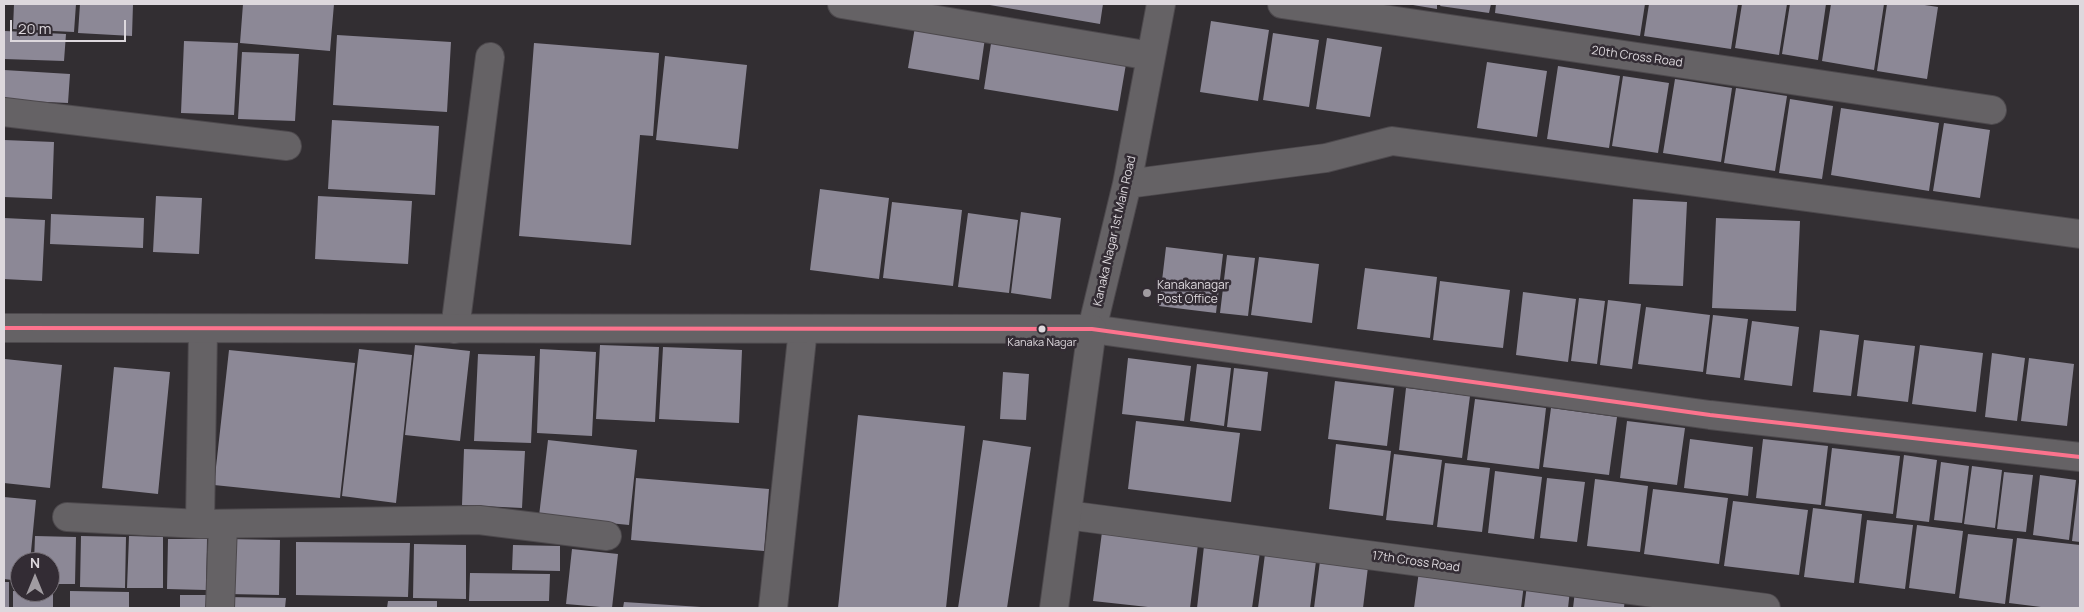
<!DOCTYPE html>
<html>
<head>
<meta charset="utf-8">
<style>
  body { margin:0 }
  #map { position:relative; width:2084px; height:612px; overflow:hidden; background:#322e32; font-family:Manrope,sans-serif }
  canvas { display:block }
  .frame { position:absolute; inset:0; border:5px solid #ddd8dd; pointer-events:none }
  .north { position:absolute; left:10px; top:552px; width:50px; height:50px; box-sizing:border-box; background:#332c34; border:1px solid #777178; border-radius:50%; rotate:0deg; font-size:14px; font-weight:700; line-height:20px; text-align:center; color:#ddd8dd }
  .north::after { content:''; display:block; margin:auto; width:18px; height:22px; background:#a19ca1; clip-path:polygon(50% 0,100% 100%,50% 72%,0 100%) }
  .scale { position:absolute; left:10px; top:20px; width:116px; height:22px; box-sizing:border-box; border:2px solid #ddd8dd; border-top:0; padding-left:6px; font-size:15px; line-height:18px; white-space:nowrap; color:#ddd8dd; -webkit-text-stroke:4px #332c34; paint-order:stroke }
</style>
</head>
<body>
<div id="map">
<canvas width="2084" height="612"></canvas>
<div class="frame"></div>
<div class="north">N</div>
<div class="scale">20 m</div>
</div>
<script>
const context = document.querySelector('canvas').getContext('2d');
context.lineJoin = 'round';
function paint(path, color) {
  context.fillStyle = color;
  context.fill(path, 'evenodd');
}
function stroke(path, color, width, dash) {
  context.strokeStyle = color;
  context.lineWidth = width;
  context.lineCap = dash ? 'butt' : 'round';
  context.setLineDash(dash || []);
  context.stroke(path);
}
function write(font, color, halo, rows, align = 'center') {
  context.font = font + ' Manrope,sans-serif';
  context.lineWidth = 5;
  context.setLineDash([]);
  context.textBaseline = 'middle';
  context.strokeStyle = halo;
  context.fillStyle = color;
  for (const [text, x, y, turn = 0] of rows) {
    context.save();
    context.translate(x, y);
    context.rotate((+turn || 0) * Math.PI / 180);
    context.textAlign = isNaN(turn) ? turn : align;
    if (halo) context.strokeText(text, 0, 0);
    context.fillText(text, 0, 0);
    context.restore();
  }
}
const building = new Path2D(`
  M14,4h62l-2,28 -61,-3z
  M80,4h53l-1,32 -54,-3z
  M243,4h91l-4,47 -90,-8z
  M984,4h119l-3,20z
  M1407,4h30v5z
  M1441,4h50l-2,9 -49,-7z
  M1496,4h149l-5,32 -145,-23z
  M1649,4h89l-7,45 -87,-13z
  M1742,4h45l-8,51 -44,-7z
  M1790,4h36l-8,56 -36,-6z
  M1831,4h53l-10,66 -52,-9z
  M1887,4h31l20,3 -11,72 -50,-8z
  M1211,21l58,9 -11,71 -58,-9z
  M915,27l70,11 -6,42 -71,-12z
  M5,31l61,3 -2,27 -60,-2z
  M1273,33l46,7 -10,67 -46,-7z
  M337,35l114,7 -4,70 -114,-7z
  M992,37l135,21 -9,53 -134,-22z
  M1327,38l55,9 -12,70 -54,-8z
  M184,41l54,2 -4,72 -53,-2z
  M534,43l125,10 -6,83 -13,-1 -9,110 -112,-9z
  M242,52l57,2 -4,67 -57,-2z
  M665,56l82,9 -9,84 -82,-9z
  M1487,62l60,9 -10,66 -60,-9z
  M1558,66l62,10 -11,72 -62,-9z
  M4,70l66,4 -2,29 -64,-3z
  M1623,76l46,7 -11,70 -46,-7z
  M1675,79l57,9 -11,74 -58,-9z
  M1736,88l51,8 -12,75 -51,-8z
  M1790,99l43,7 -11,73 -43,-6z
  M1841,108l98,15 -10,68 -98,-16z
  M332,120l107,6 -4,69 -107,-6z
  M1944,123l46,7 -10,68 -47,-7z
  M4,140l50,2 -2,57 -48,-2z
  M820,189l69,9 -10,81 -69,-9z
  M156,196l46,2 -3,56 -46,-2z
  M318,196l94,5 -4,63 -93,-5z
  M1633,199l54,3 -4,84 -54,-2z
  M892,202l70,8 -9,76 -70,-8z
  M1021,212l40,6 -10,81 -40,-6z
  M968,213l50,7 -9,73 -51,-6z
  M51,214l93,4 -1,30 -93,-4z
  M4,218l41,2 -3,61 -38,-2z
  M1716,218l84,3 -4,90 -84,-3z
  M1166,247l57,7 -7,59 -57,-7z
  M1227,255l28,3 -7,58 -28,-3z
  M1259,257l60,7 -7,59 -61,-8z
  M1365,268l72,9 -7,61 -73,-9z
  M1440,281l70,9 -7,58 -70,-8z
  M1523,292l53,7 -8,63 -52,-7z
  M1579,298l26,3 -8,63 -26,-3z
  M1608,300l33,4 -9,65 -32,-4z
  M1646,307l64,8 -7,57 -65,-8z
  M1713,315l35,4 -8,59 -34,-4z
  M1752,321l47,6 -7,59 -48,-6z
  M1820,330l39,5 -8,61 -38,-4z
  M1864,340l51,6 -7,56 -51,-6z
  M415,345l55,6 -10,90 -55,-6z
  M600,345l59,2 -4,75 -59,-3z
  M1920,345l63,8 -7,59 -64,-8z
  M663,347l79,3 -3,73 -80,-4z
  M359,349l53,6 -16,148 -54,-7z
  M540,349l56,3 -4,84 -55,-3z
  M229,350l126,13 -15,135 -126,-13z
  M1992,353l33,5 -8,63 -32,-4z
  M478,354l57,2 -4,87 -57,-2z
  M1128,358l63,8 -7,55 -62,-7z
  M2029,358l45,6 -7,62 -46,-5z
  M5,359l57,6 -12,123 -46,-5z
  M1197,364l34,4 -7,58 -34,-5z
  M114,367l56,5 -12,122 -56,-6z
  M1234,368l34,4 -7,59 -34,-4z
  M1003,372l26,2 -3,46 -26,-1z
  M1335,381l59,7 -7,58 -59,-7z
  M1406,388l64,8 -8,62 -63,-8z
  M1475,399l71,9 -7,61 -72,-9z
  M1551,408l66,9 -8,58 -66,-8z
  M858,415l107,11 -19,182h-108z
  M1136,421l104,12 -9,69 -103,-13z
  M1627,421l58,7 -8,57 -57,-7z
  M1690,439l63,8 -5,49 -64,-8z
  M1763,439l65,7 -7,59 -65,-7z
  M548,440l89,10 -8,75 -90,-9z
  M983,440l48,7 -24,161h-49z
  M1336,444l55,7 -8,65 -54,-7z
  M1832,448l68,8 -7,58 -68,-8z
  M464,449l61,2 -3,57 -60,-3z
  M1394,454l48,6 -9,65 -47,-5z
  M1904,455l33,5 -8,62 -33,-4z
  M1941,462l28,4 -7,57 -28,-3z
  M1445,463l45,5 -8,64 -45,-5z
  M1972,466l30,4 -7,58 -31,-4z
  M1495,471l47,6 -8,62 -46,-6z
  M2004,472l29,3 -7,57 -29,-3z
  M2040,475l36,5 -7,60 -36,-5z
  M636,478l133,11 -5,62 -133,-11z
  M1547,478l38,4 -8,60 -37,-4z
  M1595,479l53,7 -8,66 -53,-6z
  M2079,482h1v60l-8,-1z
  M1653,489l75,9 -9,66 -75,-10z
  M4,497l32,3 -6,62h-10v19l-16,-2z
  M1733,501l75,9 -9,65 -75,-9z
  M1813,508l49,6 -8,69 -50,-6z
  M1867,520l46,5 -8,64 -46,-6z
  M1917,525l46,6 -8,63 -46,-6z
  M1102,532l96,12 -8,64h-33l-64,-7z
  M1968,534l45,5 -8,65 -46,-6z
  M35,536l41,1 -1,47h-25v-22h-16z
  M81,536l45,1 -1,51 -45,-1z
  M129,536l34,1v51h-36z
  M2017,538l63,7v63h-31l-40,-5z
  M168,539h39l-1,51 -39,-1z
  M228,539l52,1 -1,55 -52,-1z
  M296,542l114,1 -2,54 -112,-2z
  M414,544l52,1v54l-53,-1z
  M513,545l47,1v25l-48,-1z
  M1204,546l56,6 -8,56h-55z
  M572,549l46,5 -6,54 -46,-4z
  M1265,554l51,7 -6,47h-52z
  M1320,561l48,6 -5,41h-49z
  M1419,571l105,13 -3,24h-107z
  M470,573l80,1 -1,27h-80z
  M4,582h5v26h-5z
  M1527,585l43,5 -2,18h-44z
  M13,591l40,1v16h-40z
  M70,591l59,1v16h-59z
  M1575,591l50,6 -1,11h-51z
  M180,595h32v13h-32z
  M227,597l59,1 -1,10h-58z
  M388,601h49v7h-50z
  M624,602l77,5v1h-78z`);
const minor = new Path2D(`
  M842,4l309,52
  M1161,4l-34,180 -35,145 618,86 370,42
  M1282,4l710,106
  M4,112l283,34
  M1127,184l199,-26 66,-17 688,93
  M455,329l35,-272
  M1067,515l699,93
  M67,517l133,7 279,-4 128,16
  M200,524l3,-195
  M220,608l3,-84
  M773,608l30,-279`);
const tertiary = new Path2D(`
  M4,328l1088,1 -38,279`);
const bus1 = new Path2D(`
  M4,328l1088,1 618,86 370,42`);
const markers = [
  [1147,293,5,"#a19ca1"],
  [1042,329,4.5,"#ddd8dd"]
];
const busNames = [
  ["Kanaka Nagar",1042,343]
];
const streetNames = [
  ["20th Cross Road",1637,57,8],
  ["Kanaka Nagar 1st Main Road",1115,231,-77],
  ["17th Cross Road",1416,562,8]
];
const poiNames = [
  ["Kanakanagar",1157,286],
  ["Post Office",1157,300]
];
paint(building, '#8c8896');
stroke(minor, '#4d494d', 30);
stroke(tertiary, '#4d494d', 30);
stroke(minor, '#656265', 28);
stroke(tertiary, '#656265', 28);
stroke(bus1, '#fc738d', 4);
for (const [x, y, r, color] of markers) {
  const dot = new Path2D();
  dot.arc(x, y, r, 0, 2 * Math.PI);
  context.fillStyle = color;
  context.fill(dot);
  stroke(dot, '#332c34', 2);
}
write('11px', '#ddd8dd', '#332c34', busNames);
write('12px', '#ddd8dd', '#332c34', streetNames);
write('12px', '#ddd8dd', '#332c34', poiNames, 'left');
</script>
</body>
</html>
